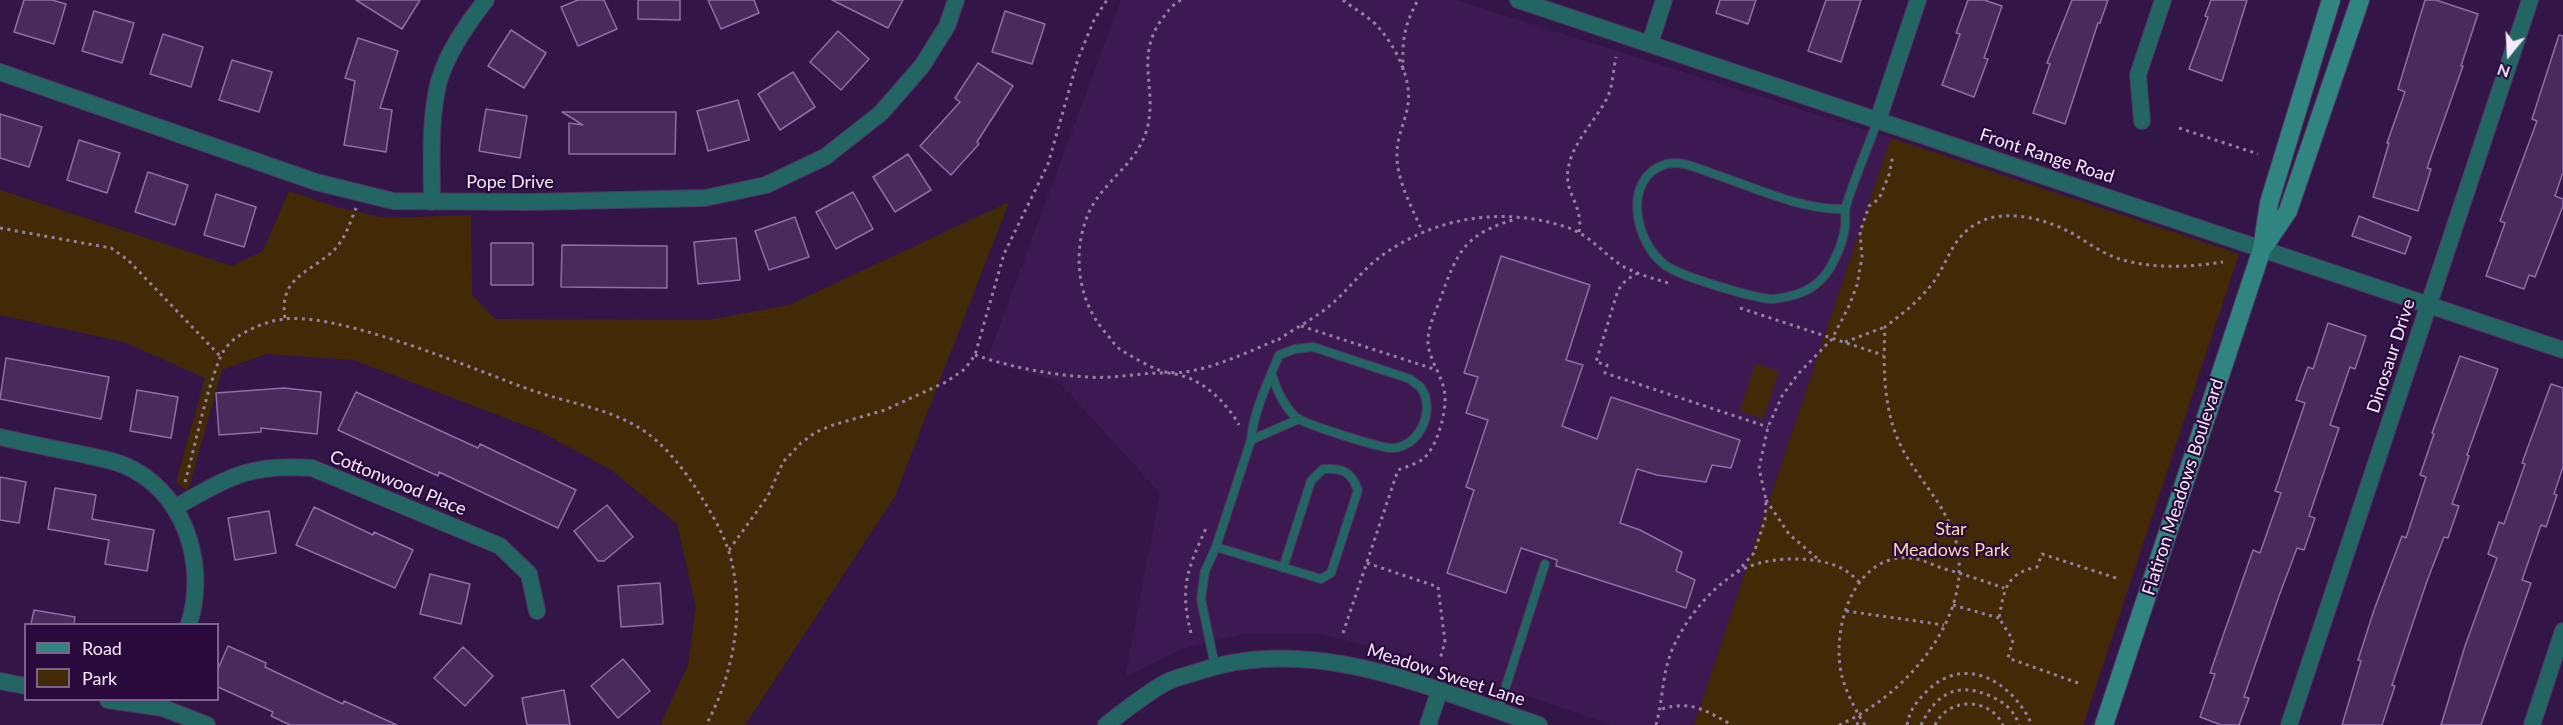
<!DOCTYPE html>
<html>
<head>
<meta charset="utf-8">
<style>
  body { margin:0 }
  #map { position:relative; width:2563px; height:725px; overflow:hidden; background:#341547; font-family:Lato,sans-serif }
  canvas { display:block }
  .legend { position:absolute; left:24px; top:623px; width:195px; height:78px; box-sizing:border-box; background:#2a0a3c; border:2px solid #7b6489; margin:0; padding:8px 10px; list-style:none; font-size:18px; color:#f5eafd }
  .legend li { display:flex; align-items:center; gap:12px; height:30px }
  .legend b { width:30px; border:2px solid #7b6489 }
  .north { position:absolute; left:2479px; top:24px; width:60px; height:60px; -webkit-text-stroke:4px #2a0a3c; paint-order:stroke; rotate:198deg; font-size:16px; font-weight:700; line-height:24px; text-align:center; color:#f5eafd }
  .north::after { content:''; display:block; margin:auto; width:21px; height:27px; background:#f5eafd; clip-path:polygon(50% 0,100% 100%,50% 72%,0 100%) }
</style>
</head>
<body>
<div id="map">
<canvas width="2563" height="725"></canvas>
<ul class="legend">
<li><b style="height:8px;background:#318581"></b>Road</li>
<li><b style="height:16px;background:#432a06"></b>Park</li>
</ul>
<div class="north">N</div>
</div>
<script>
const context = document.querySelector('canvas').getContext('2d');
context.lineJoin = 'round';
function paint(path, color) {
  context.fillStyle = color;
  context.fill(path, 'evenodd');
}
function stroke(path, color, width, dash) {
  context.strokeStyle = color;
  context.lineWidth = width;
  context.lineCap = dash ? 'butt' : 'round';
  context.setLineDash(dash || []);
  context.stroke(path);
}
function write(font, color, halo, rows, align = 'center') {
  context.font = font + ' Lato,sans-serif';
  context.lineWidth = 4.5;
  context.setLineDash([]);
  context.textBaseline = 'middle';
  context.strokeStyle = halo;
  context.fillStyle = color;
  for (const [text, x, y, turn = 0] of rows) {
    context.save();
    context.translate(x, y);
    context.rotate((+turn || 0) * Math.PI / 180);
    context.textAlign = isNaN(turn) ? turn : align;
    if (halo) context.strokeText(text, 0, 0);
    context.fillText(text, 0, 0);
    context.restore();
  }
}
const built = new Path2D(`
  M1121,0h335l435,138 -197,587h-82l-209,-71 -82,-20h-77l-62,15 -57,28 35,-184 -103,-113 -71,-18z`);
const green = new Path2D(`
  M1891,138l348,116 -156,471h-389z
  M0,190l232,76 31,-15 26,-60 47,16 49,11 86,-3 1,80 23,24 213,1 81,-15 220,-103 -114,294 -150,229h-85l28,-60 8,-58 -19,-83 -67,-55 -73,-39 -183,-70 -88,-6 -44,16 -34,121 -12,-9 29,-104 -81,-36 -124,-27z
  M1755,364l24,7 -16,48 -23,-8z`);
const building = new Path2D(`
  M24,0h28l14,4 -12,40 -40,-12z
  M356,0h64l-18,29z
  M578,0h26l13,29 -39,17 -17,-39z
  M638,0h42v20l-42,-1z
  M708,0h46l5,13 -38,16z
  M832,0h71l-15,28z
  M1720,0h36l-8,24 -32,-11z
  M1826,0h35l-20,62 -33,-11z
  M1968,0h16l18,6 -18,52 4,1 -14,38 -32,-12 18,-51 -4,-1z
  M2072,0h36l-8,23h-2l-33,101 -32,-11 17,-49 -3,-1z
  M2211,0h36l-25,81 -33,-12 19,-52 -3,-1z
  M2425,0h11l42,14 -17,52h2l-36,102 4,1 -13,42 -45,-14 16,-54h-2l18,-51 -7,-3z
  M94,11l40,12 -12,40 -40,-12z
  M1005,11l40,13 -13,40 -40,-12z
  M511,30l35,23 -22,35 -36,-22z
  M838,31l31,28 -28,31 -31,-28z
  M163,34l40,13 -12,40 -41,-13z
  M2559,35l4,1v136l-8,24 8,3v7l-28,71 -6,-2 -5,14 -38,-13 19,-53 -5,-2 37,-100 -5,-2z
  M358,38l40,13 -18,57 12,2 -6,42 -42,-7 11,-64 -10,-3z
  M232,60l40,12 -13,40 -40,-12z
  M978,63l35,23 -36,56 2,2 -28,31 -31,-29 40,-44 -5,-4z
  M793,72l22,35 -35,23 -22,-36z
  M738,100l11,40 -41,11 -11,-40z
  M486,109l41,7 -7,42 -41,-7z
  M562,112h114l-1,42h-106v-31l14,2z
  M0,114l42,13 -13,40 -29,-9z
  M79,140l41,13 -13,40 -40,-13z
  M908,154l23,36 -36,22 -22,-35z
  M148,172l40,13 -13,40 -40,-13z
  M853,192l20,37 -37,20 -20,-37z
  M216,194l40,13 -12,40 -40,-12z
  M2359,216l52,21 -6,17 -53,-18z
  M795,217l14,40 -40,13 -14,-39z
  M736,238l4,42 -42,4 -4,-42z
  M491,243h42v42h-42z
  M562,245l105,1v42l-106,-1z
  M1501,256l89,29 -24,75 17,5 -21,61 35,13 14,-42 129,43 -9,28 -19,-3 -6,17 -49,-7 -20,-6 -17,54 20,7 42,22 -6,19 19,9 -9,28 -130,-42 1,-6 -36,-12 -15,45 -59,-20 27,-83 -8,-3 22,-67 -22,-7 12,-36 -14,-4z
  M2328,323l38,13 -11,33 -5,-2 -20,58 9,3 -30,88 6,2 -11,32 -7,-2 -18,48 -35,101 5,1 -10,27h-18l-21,-8 15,-43 -5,-1 43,-123 7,3 21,-60 -6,-2 30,-88 -9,-3 12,-33 5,2z
  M2460,356l38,13 -31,86 2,1 -17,48 7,2 -11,32 -4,-1 -17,44 -35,104 3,1 -13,39h-40l19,-64 -3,-1 16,-50 28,-74 4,2 20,-61 -6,-2 14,-41 -2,-1z
  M6,358l103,19 -8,42 -101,-20z
  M2551,384l12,4v79l-9,27 3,1 -11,32 -5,-2 -19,55 9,3 -50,142h-40l24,-79 32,-88 -9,-4 11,-32 5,2 21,-60 -3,-1z
  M284,388l37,4 -4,42 -56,-6v4l-42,3 -3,-42z
  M137,390l41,7 -7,41 -41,-7z
  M356,392l122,56 2,-4 96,46 -18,38 -119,-56 -1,4 -100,-46z
  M0,477l26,5 -7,41 -19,-3z
  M55,488l41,7 -4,24 62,11 -7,41 -42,-7 4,-24 -61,-11z
  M607,505l26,32 -29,24h-6l-24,-30z
  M314,507l59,28 1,-3 39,18 -18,38 -99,-43z
  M269,511l7,42 -41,7 -7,-42z
  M430,574l40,10 -9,40 -41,-10z
  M660,583l3,41 -42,3 -3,-41z
  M34,610l41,7 -1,7h-43z
  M228,646l38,17 -1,4 78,37 1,-3 53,24h-107l-19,-9 2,-4 -55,-25v-18z
  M463,647l30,29 -28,30 -31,-28z
  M623,659l27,32 -32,27 -27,-32z
  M564,690l6,35h-43l-5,-27z`);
const path = new Path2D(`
  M1181,0c-9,5 -13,11 -19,19 -28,39 -4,69 -15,110 -10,35 -42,51 -57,81 -19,40 -13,91 16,123 5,6 9,13 15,17 10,6 35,21 45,22 31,5 84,-21 113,-33
  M1343,0c11,9 27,17 36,28 16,18 33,51 29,76 -2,16 -11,32 -11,49 -1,27 15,54 25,78
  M1403,70c-1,-29 1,-45 15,-70
  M2179,128l79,26
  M0,228l111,20 17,12 92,96
  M1579,232c5,-26 -15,-39 -11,-62 4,-28 27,-48 39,-72 6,-11 6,-28 9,-41
  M1638,273l-12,7 -8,10 -22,72 11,3 -2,8 163,54
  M1740,308l143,47
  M285,318c-6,-39 21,-44 46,-65 13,-11 19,-30 25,-45
  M1301,326l136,44
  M1278,340c17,-12 34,-20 50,-33 19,-15 33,-36 52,-50 54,-40 122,-51 186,-30 22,7 34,23 52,36 14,10 34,15 50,20
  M1845,342l40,-15
  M975,355c36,12 75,20 113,22 25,2 49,-4 74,-4 33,-1 62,25 77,52
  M185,482c11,-39 20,-87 35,-124 2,-7 11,-17 17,-21 14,-9 31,-16 47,-18 45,-6 150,34 194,51 19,7 38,15 56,21 35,12 72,17 104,36 25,15 44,40 59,63 12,19 25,40 32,62 17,56 5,122 -23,173
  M1766,500l23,34 30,26
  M729,550l39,-54 15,-34 18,-19 15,-11 17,-7 52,-15 61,-28 19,-13 10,-14 29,-101 44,-90 30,-105 16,-39 13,-20
  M1367,563l71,24 7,55 -5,17
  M1737,572l17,-19 11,-33 1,-20 -7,-32 9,-41 14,-31 16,-22 34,-35 17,-33 8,-21 5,-28 -2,-25 9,-26 10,-7 10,-24 4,-20
  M1953,605l46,13
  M1846,611l98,14
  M1191,633c-12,-47 -3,-65 16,-107
  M1343,633l55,-163c7,-3 19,-6 25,-11 14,-12 23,-45 22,-63 -1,-18 -15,-34 -17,-52 -1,-15 7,-31 12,-44 17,-48 24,-66 76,-81
  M2078,683l-70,-25 5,-18 -14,-22c5,-28 7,-45 38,-51l5,-13 77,25
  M1662,709c29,-9 45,2 70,16
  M1656,725c7,-25 6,-51 16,-75 13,-30 36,-59 64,-77 25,-16 70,-18 98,-8 10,3 18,10 26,18
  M1839,725c65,-28 139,-110 116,-187 -10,-33 -34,-56 -51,-86 -21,-37 -21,-84 -19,-125 17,-13 34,-26 47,-43 17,-22 19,-47 46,-61 26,-15 67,-4 92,9 17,10 34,23 53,28 33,9 67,7 100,2
  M1857,725l3,-9
  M1865,725c-9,-14 -17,-29 -22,-45 -13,-43 6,-117 57,-122 18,-2 31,7 48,12 19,5 38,12 56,18
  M1907,725c3,-16 10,-24 21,-35 39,-37 86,-6 104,35
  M1921,725c15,-31 36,-44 69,-29 14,6 24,14 29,29
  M1935,725c13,-28 55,-28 68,0`);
const lane = new Path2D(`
  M1845,209c-41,2 -92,-22 -131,-35 -15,-5 -32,-14 -48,-10 -45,14 -31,79 -1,101 14,11 91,34 108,34 14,-1 33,-6 43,-15 15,-11 26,-38 29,-56 1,-7 -1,-15 1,-22 9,-29 21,-57 32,-86
  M1251,440l48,-21
  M1216,547l105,32 10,-6 27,-83c-7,-19 -16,-22 -35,-21l-12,12 -28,87
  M1215,666l-14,-67 4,-28 11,-24 35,-107c3,-31 17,-57 28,-85l16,-6 18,-2 97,32c3,3 9,6 11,9 15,21 -1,59 -28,60 -11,1 -88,-24 -96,-30 -13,-11 -20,-27 -25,-43
  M1498,711l47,-147`);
const street = new Path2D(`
  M1518,0l1045,350
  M1650,43l14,-43
  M0,72l316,110 77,19 136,1 176,-4 61,-13 59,-28 56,-44 41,-47 25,-40 9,-26
  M1878,120l40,-120
  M2142,121l-4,-46 25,-75
  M432,202c0,-40 -3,-82 7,-121 9,-30 28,-57 47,-81
  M0,437c27,6 54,12 81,17 13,3 27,5 40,10 63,24 87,99 68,160
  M174,508c54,-30 74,-45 138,-40l188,78 29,28 8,37
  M0,681l26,5
  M108,700l55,8 44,17
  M1106,725c19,-15 38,-30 59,-42 11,-6 24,-8 35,-12 114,-38 232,18 339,54
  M1428,725l11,-33
  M2289,725l241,-725
  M2532,725l31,-94`);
const secondary = new Path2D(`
  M2265,245l23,-34 72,-211
  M2104,725l158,-476 7,-46 62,-203`);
const streetNames = [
  ["Front Range Road",2047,156,18],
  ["Pope Drive",510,182],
  ["Dinosaur Drive",2391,356,-72],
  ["Cottonwood Place",398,483,22],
  ["Flatiron Meadows Boulevard",2183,487,-72],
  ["Meadow Sweet Lane",1446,675,18]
];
const parkNames = [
  ["Star",1951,529],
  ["Meadows Park",1951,550]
];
paint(built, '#3d1952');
paint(green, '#432a06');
paint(building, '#482b5b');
stroke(building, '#8f6da7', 1.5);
stroke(lane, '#4f3360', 10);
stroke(street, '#4f3360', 18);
stroke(secondary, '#4f3360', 20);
stroke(path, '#9580a2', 3, [3, 4.5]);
stroke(lane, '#236562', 8);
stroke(street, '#236562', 16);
stroke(secondary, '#318581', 18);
write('18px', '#f5eafd', '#2a0a3c', streetNames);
write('18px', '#fed9ad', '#2a0a3c', parkNames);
</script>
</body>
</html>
